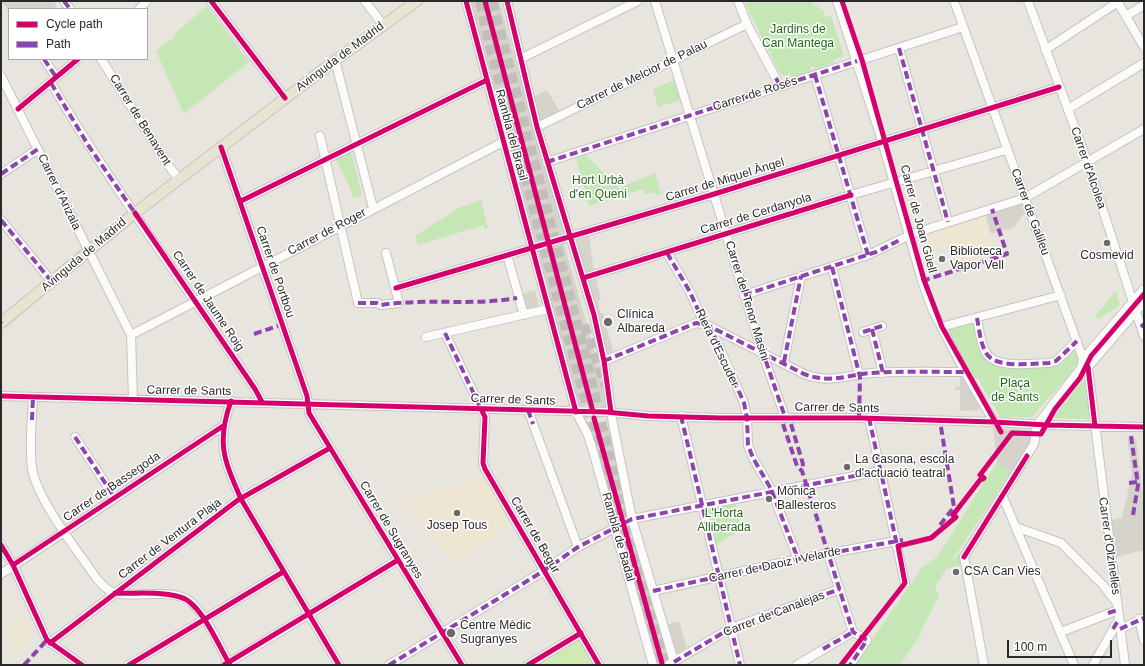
<!DOCTYPE html>
<html>
<head>
<meta charset="utf-8">
<style>
  body { margin:0 }
  #map { position:relative; width:1145px; height:666px; overflow:hidden; background:#e8e5de; font-family:Arial,sans-serif }
  canvas { display:block }
  .frame { position:absolute; inset:0; border:2px solid #292929; pointer-events:none }
  .legend { position:absolute; left:8px; top:8px; width:140px; height:52px; box-sizing:border-box; background:#fff; border:1px solid #a9a9a9; margin:0; padding:5px 7px; list-style:none; font-size:12px; color:#292929 }
  .legend li { display:flex; align-items:center; gap:8px; height:20px }
  .legend b { width:20px; border:1px solid #a9a9a9 }
  .scale { position:absolute; left:1007px; top:640px; width:105px; height:18px; box-sizing:border-box; border:2px solid #292929; border-top:0; padding-left:5px; font-size:12px; line-height:14px; white-space:nowrap; color:#292929; -webkit-text-stroke:3px #fff; paint-order:stroke }
</style>
</head>
<body>
<div id="map">
<canvas width="1145" height="666"></canvas>
<div class="frame"></div>
<ul class="legend">
<li><b style="height:5px;background:#d6006c"></b>Cycle path</li>
<li><b style="height:5px;background:#8e44ad"></b>Path</li>
</ul>
<div class="scale">100 m</div>
</div>
<script>
const context = document.querySelector('canvas').getContext('2d');
context.lineJoin = 'round';
function paint(path, color) {
  context.fillStyle = color;
  context.fill(path, 'evenodd');
}
function stroke(path, color, width, dash) {
  context.strokeStyle = color;
  context.lineWidth = width;
  context.lineCap = dash ? 'butt' : 'round';
  context.setLineDash(dash || []);
  context.stroke(path);
}
function write(font, color, halo, rows, align = 'center') {
  context.font = font + ' Arial,sans-serif';
  context.lineWidth = 3;
  context.setLineDash([]);
  context.textBaseline = 'middle';
  context.strokeStyle = halo;
  context.fillStyle = color;
  for (const [text, x, y, turn = 0] of rows) {
    context.save();
    context.translate(x, y);
    context.rotate((+turn || 0) * Math.PI / 180);
    context.textAlign = isNaN(turn) ? turn : align;
    if (halo) context.strokeText(text, 0, 0);
    context.fillText(text, 0, 0);
    context.restore();
  }
}
const education = new Path2D(`
  M985,215l11,38 -40,13 -5,-20 -24,7 -6,-18z
  M483,474l29,50 -55,41 -59,-62 54,-19h14v-4z
  M24,617l8,17 -2,9 -9,10 -18,-18z`);
const green = new Path2D(`
  M745,1h67l1,3 11,7 1,6 6,-1 13,40 -11,4 1,3 -18,6 -2,-3 -4,1 1,4 -20,7 -1,-4 -6,2 -4,-3 -31,-61z
  M207,6l42,56 -65,52 -28,-63 19,-15 -1,-2z
  M674,80l6,20 -22,7 -5,-18z
  M351,151l11,44 -9,3 -4,-13 -13,-26z
  M586,155l35,35 3,-4 31,-13 6,21 -5,1 -1,-3 -10,3 -2,-6 -54,17 -13,-48z
  M481,200l7,28 -3,1 -1,-4 -66,20 -3,-9 47,-30 1,1z
  M1116,291l4,14 -22,14 -3,-3z
  M976,320l12,39 61,5 26,-20 4,16 -2,6 -45,51h-32l-22,-39 -5,2 -28,-52z
  M1083,380l3,2 6,34 -3,3 -33,-1 -1,-2z
  M997,462l14,10 -62,93 10,-12 4,12 -16,3 -12,18 4,11 -18,33v4l-21,31h-46l68,-97 15,-11z
  M736,503l5,26 -26,17 -8,-37z`);
const pitch = new Path2D(`
  M579,640l15,25h-57z`);
const plaza = new Path2D(`
  M1,1h53l3,5 -4,3h-44v3z
  M471,1h28l65,233v10l34,119 8,43h-27l-5,-10z
  M547,90l13,22 -20,11 -7,-26z
  M1021,201l4,11 -11,15 -23,7 -6,-21z
  M589,236l5,35 -10,4 -10,-33z
  M596,277l5,23h-3l2,13h3l11,41 -8,3 -19,-77z
  M535,290l4,17 -12,2 -4,-15z
  M961,375l19,30 -1,5 -19,1v-21h-5v-3h5v-10z
  M589,426l20,1 19,85 -2,7 -5,2 -7,-5 -21,-82z
  M993,428l34,2 5,4 1,4 -7,13 -15,21 -14,-10z
  M1127,437l9,1 8,69v43l-28,7 -5,-37 11,-2 10,-45z
  M628,525l3,3 37,126 -1,7 -6,3h-4l-37,-129 2,-8z
  M679,621l8,28 -13,5 -8,-29z`);
const majorTunnel = new Path2D(`
  M480,1l12,53 127,472 40,139
  M492,1l94,357 40,168 42,139
  M584,325l22,62`);
const minor = new Path2D(`
  M64,1l6,8
  M211,1l74,97
  M365,1l18,24
  M466,1l110,411 12,23 5,16 60,214
  M507,1l30,126 57,188 10,46 9,63 19,95 43,146
  M655,1l107,351 23,65
  M738,1l9,23 33,62
  M837,1l45,140 40,140 11,30 32,61 29,50
  M954,1l129,358 5,8 37,298
  M1028,1l59,160 57,175
  M1117,1l27,46
  M139,9l8,-8
  M1126,16l18,-11
  M899,48l49,174
  M1045,50l73,-48
  M44,59l12,18
  M101,59l67,106 11,14
  M520,59l118,-58
  M335,60l38,148
  M815,75l53,180
  M1,76l130,259 2,65
  M51,83c62,106 136,204 204,306l7,13
  M18,109l60,-50
  M1068,109l76,-46
  M537,127l210,-103
  M320,136l38,167h19l4,2 18,-2 -13,-50
  M221,147l86,249 2,17 153,252
  M547,162l416,-135
  M1,174l37,-25
  M241,201l246,-121
  M1,220l51,62
  M667,253l23,39 13,29 8,8 6,13 27,61 3,15 1,27 5,13 18,31 27,70
  M507,255l17,60
  M832,267l27,108
  M583,278l268,-83 155,-45
  M396,288l315,-93 348,-108
  M744,295l124,-40 44,-21 113,-36 119,-69
  M977,318c2,10 3,23 8,33 8,19 47,12 64,12l7,-2 21,-20
  M941,327l120,-32
  M872,329l11,44
  M863,332l19,-6
  M445,333l40,84 -2,46 2,6 114,196
  M131,335l372,-193
  M426,337l122,-28
  M604,361l92,-38 11,2 97,49c27,10 42,1 67,-1 31,-2 63,-1 94,-1
  M784,362l17,-86
  M1088,367l56,-65
  M1,396l605,16 42,4 73,2h139l134,4 53,3 97,2
  M33,397c-1,24 -4,48 -1,71 4,30 47,85 65,111 5,6 10,11 17,14 21,6 60,-7 78,10 17,17 26,41 38,62
  M231,401c-15,42 -7,59 10,98l98,166
  M528,410l50,137
  M681,416l59,249
  M869,418l36,165
  M1037,425l44,-57 2,-9 61,-70
  M75,437l40,61
  M1002,495l72,170
  M1016,527l45,16 42,42 14,18
  M1,545l12,20 34,75 35,25
  M828,554l25,78 14,8 -17,25
  M1,574l222,-148
  M653,591l145,-32 98,-18
  M1139,619l5,21
  M1120,629l24,-11
  M1061,632l57,-22
  M50,643l188,-143 92,-52
  M129,665l154,-93
  M225,665l173,-105
  M389,665l153,-93 36,-25 54,-28 248,-48
  M528,665l53,-32
  M668,665l63,-37 109,-39
  M797,665l56,-33
  M984,665l-20,-108 70,-113 3,-19
  M1093,665l26,-46`);
const major = new Path2D(`
  M1,323l134,-110 190,-145 92,-67`);
const quiet = new Path2D(`
  M64,1l6,8
  M899,48l49,174
  M44,59l12,18
  M815,75l53,180
  M776,78l4,8
  M51,83l37,62 49,71
  M547,162l310,-101
  M1,174l37,-25
  M1,220l51,62
  M667,253l23,39 13,29 8,8 6,13 27,61 3,15 1,27 5,13 18,31 27,70
  M832,267l28,110 -1,41
  M922,281l85,-27 -15,-45
  M744,295l132,-43 26,-13
  M358,303h19l4,2c45,-7 91,1 136,-7
  M977,318c2,10 3,23 8,33 8,19 47,12 64,12l7,-2 21,-20
  M1,322v1
  M1141,327l3,-3
  M872,329l11,44
  M863,332l19,-6
  M445,333l36,76
  M254,334l24,-8
  M758,338l27,79
  M604,361l92,-38 11,2 97,49c27,10 42,1 67,-1 31,-2 63,-1 94,-1
  M784,362l17,-86
  M528,410l5,14
  M681,416l59,249
  M869,418l28,127
  M32,420l1,-23
  M783,424l14,42 5,5 51,161 14,8 -17,25
  M791,424l12,40 -1,7
  M1131,436l7,49 -5,30
  M75,437l40,61
  M1129,483l8,-1
  M940,525l14,-18 -14,-86
  M653,591l145,-32 105,-19
  M1108,613l10,-3
  M1113,629l6,-10
  M1120,629l24,-11
  M823,649l30,-17
  M674,662l57,-34 109,-39
  M24,665l23,-25
  M389,665l153,-93 36,-25 54,-28 248,-48`);
const cycleway = new Path2D(`
  M211,1l74,97
  M466,1l110,411
  M485,1l108,411
  M507,1l30,126 57,188 10,46 7,51
  M842,1l20,59 62,220 18,47 59,105
  M18,109l60,-50
  M221,147l86,249 2,17 153,252
  M241,201l246,-121
  M135,213l120,176 7,13
  M583,278l268,-83
  M396,288l315,-93 348,-108
  M1088,367l7,59
  M1,396l605,16 42,4 73,2h139l134,4 53,3 97,2
  M231,401c-15,42 -7,59 10,98l98,166
  M481,409l4,8 -2,46 2,6 114,196
  M594,418l68,245
  M1,545l12,20 34,75 35,25
  M964,557l63,-101
  M13,565l210,-139
  M115,593c21,1 45,-2 65,4 21,5 39,50 50,68
  M50,643l188,-143 92,-52
  M129,665l154,-93
  M224,665l174,-105
  M528,665l53,-32
  M841,665l64,-82 -7,-37 33,-8 25,-21 -3,-2 27,-35 3,-1 1,-1 -4,-3 32,-42 29,1 14,-25 25,-31 11,-22 53,-62`);
const markers = [
  [1107,243,4,"#6c6b68"],
  [942,259,4,"#6c6b68"],
  [608,322,5,"#6c6b68"],
  [847,467,4,"#6c6b68"],
  [769,499,4,"#6c6b68"],
  [457,513,4,"#6c6b68"],
  [956,572,4,"#6c6b68"],
  [451,633,5,"#6c6b68"]
];
const parkNames = [
  ["Jardins de",798,30],
  ["Can Mantega",798,44],
  ["Hort Urbà",598,181],
  ["d'en Queni",598,195],
  ["Plaça",1015,384],
  ["de Sants",1015,398],
  ["L'Horta",724,514],
  ["Alliberada",724,528]
];
const streetNames = [
  ["Avinguda de Madrid",340,57,-37],
  ["Carrer de Melcior de Palau",642,75,-26],
  ["Carrer de Rosés",755,94,-18],
  ["Carrer de Benavent",140,120,58],
  ["Rambla del Brasil",511,135,75],
  ["Carrer d'Alcolea",1088,168,71],
  ["Carrer de Miquel Àngel",725,180,-17],
  ["Carrer d'Arizala",59,192,64],
  ["Carrer de Galileu",1030,212,70],
  ["Carrer de Cerdanyola",756,214,-17],
  ["Carrer de Joan Güell",918,219,75],
  ["Carrer de Roger",327,232,-28],
  ["Avinguda de Madrid",84,255,-40],
  ["Carrer de Portbou",275,272,71],
  ["Carrer de Jaume Roig",208,301,56],
  ["Carrer del Tenor Masini",747,301,73],
  ["Riera d'Escuder",717,348,64],
  ["Carrer de Sants",189,391,1],
  ["Carrer de Sants",513,400,2],
  ["Carrer de Sants",837,408,1],
  ["Carrer de Bassegoda",112,487,-34],
  ["Carrer de Sugranyes",391,530,59],
  ["Carrer de Begur",535,535,60],
  ["Rambla de Badal",618,537,74],
  ["Carrer de Ventura Plaja",170,539,-37],
  ["Carrer d'Olzinelles",1109,546,82],
  ["Carrer de Daoiz i Velarde",775,565,-12],
  ["Carrer de Canalejas",774,614,-21]
];
const poiNames = [
  ["Biblioteca",950,252],
  ["Vapor Vell",950,266],
  ["Cosmevid",1107,256,"center"],
  ["Clínica",617,315],
  ["Albareda",617,329],
  ["La Casona, escola",855,460],
  ["d'actuació teatral",855,474],
  ["Mònica",777,492],
  ["Ballesteros",777,506],
  ["Josep Tous",457,526,"center"],
  ["CSA Can Vies",964,572],
  ["Centre Mèdic",460,626],
  ["Sugranyes",460,640]
];
paint(education, '#ece6d2');
paint(green, '#c5e6b5');
paint(pitch, '#d0eab3');
paint(plaza, '#d6d3cd');
stroke(majorTunnel, '#c2bfba', 10, [10, 5]);
stroke(minor, '#c5c4c4', 10);
stroke(major, '#c4c3c0', 12);
stroke(minor, '#fcfbfa', 8);
stroke(major, '#e7e4d2', 10);
stroke(quiet, '#8e44ad', 4, [8, 4]);
stroke(cycleway, '#d6006c', 5);
for (const [x, y, r, color] of markers) {
  const dot = new Path2D();
  dot.arc(x, y, r, 0, 2 * Math.PI);
  context.fillStyle = color;
  context.fill(dot);
  stroke(dot, '#fff', 1.5);
}
write('12px', '#206917', '#fff', parkNames);
write('12px', '#292929', '#fff', streetNames);
write('12px', '#292929', '#fff', poiNames, 'left');
</script>
</body>
</html>
